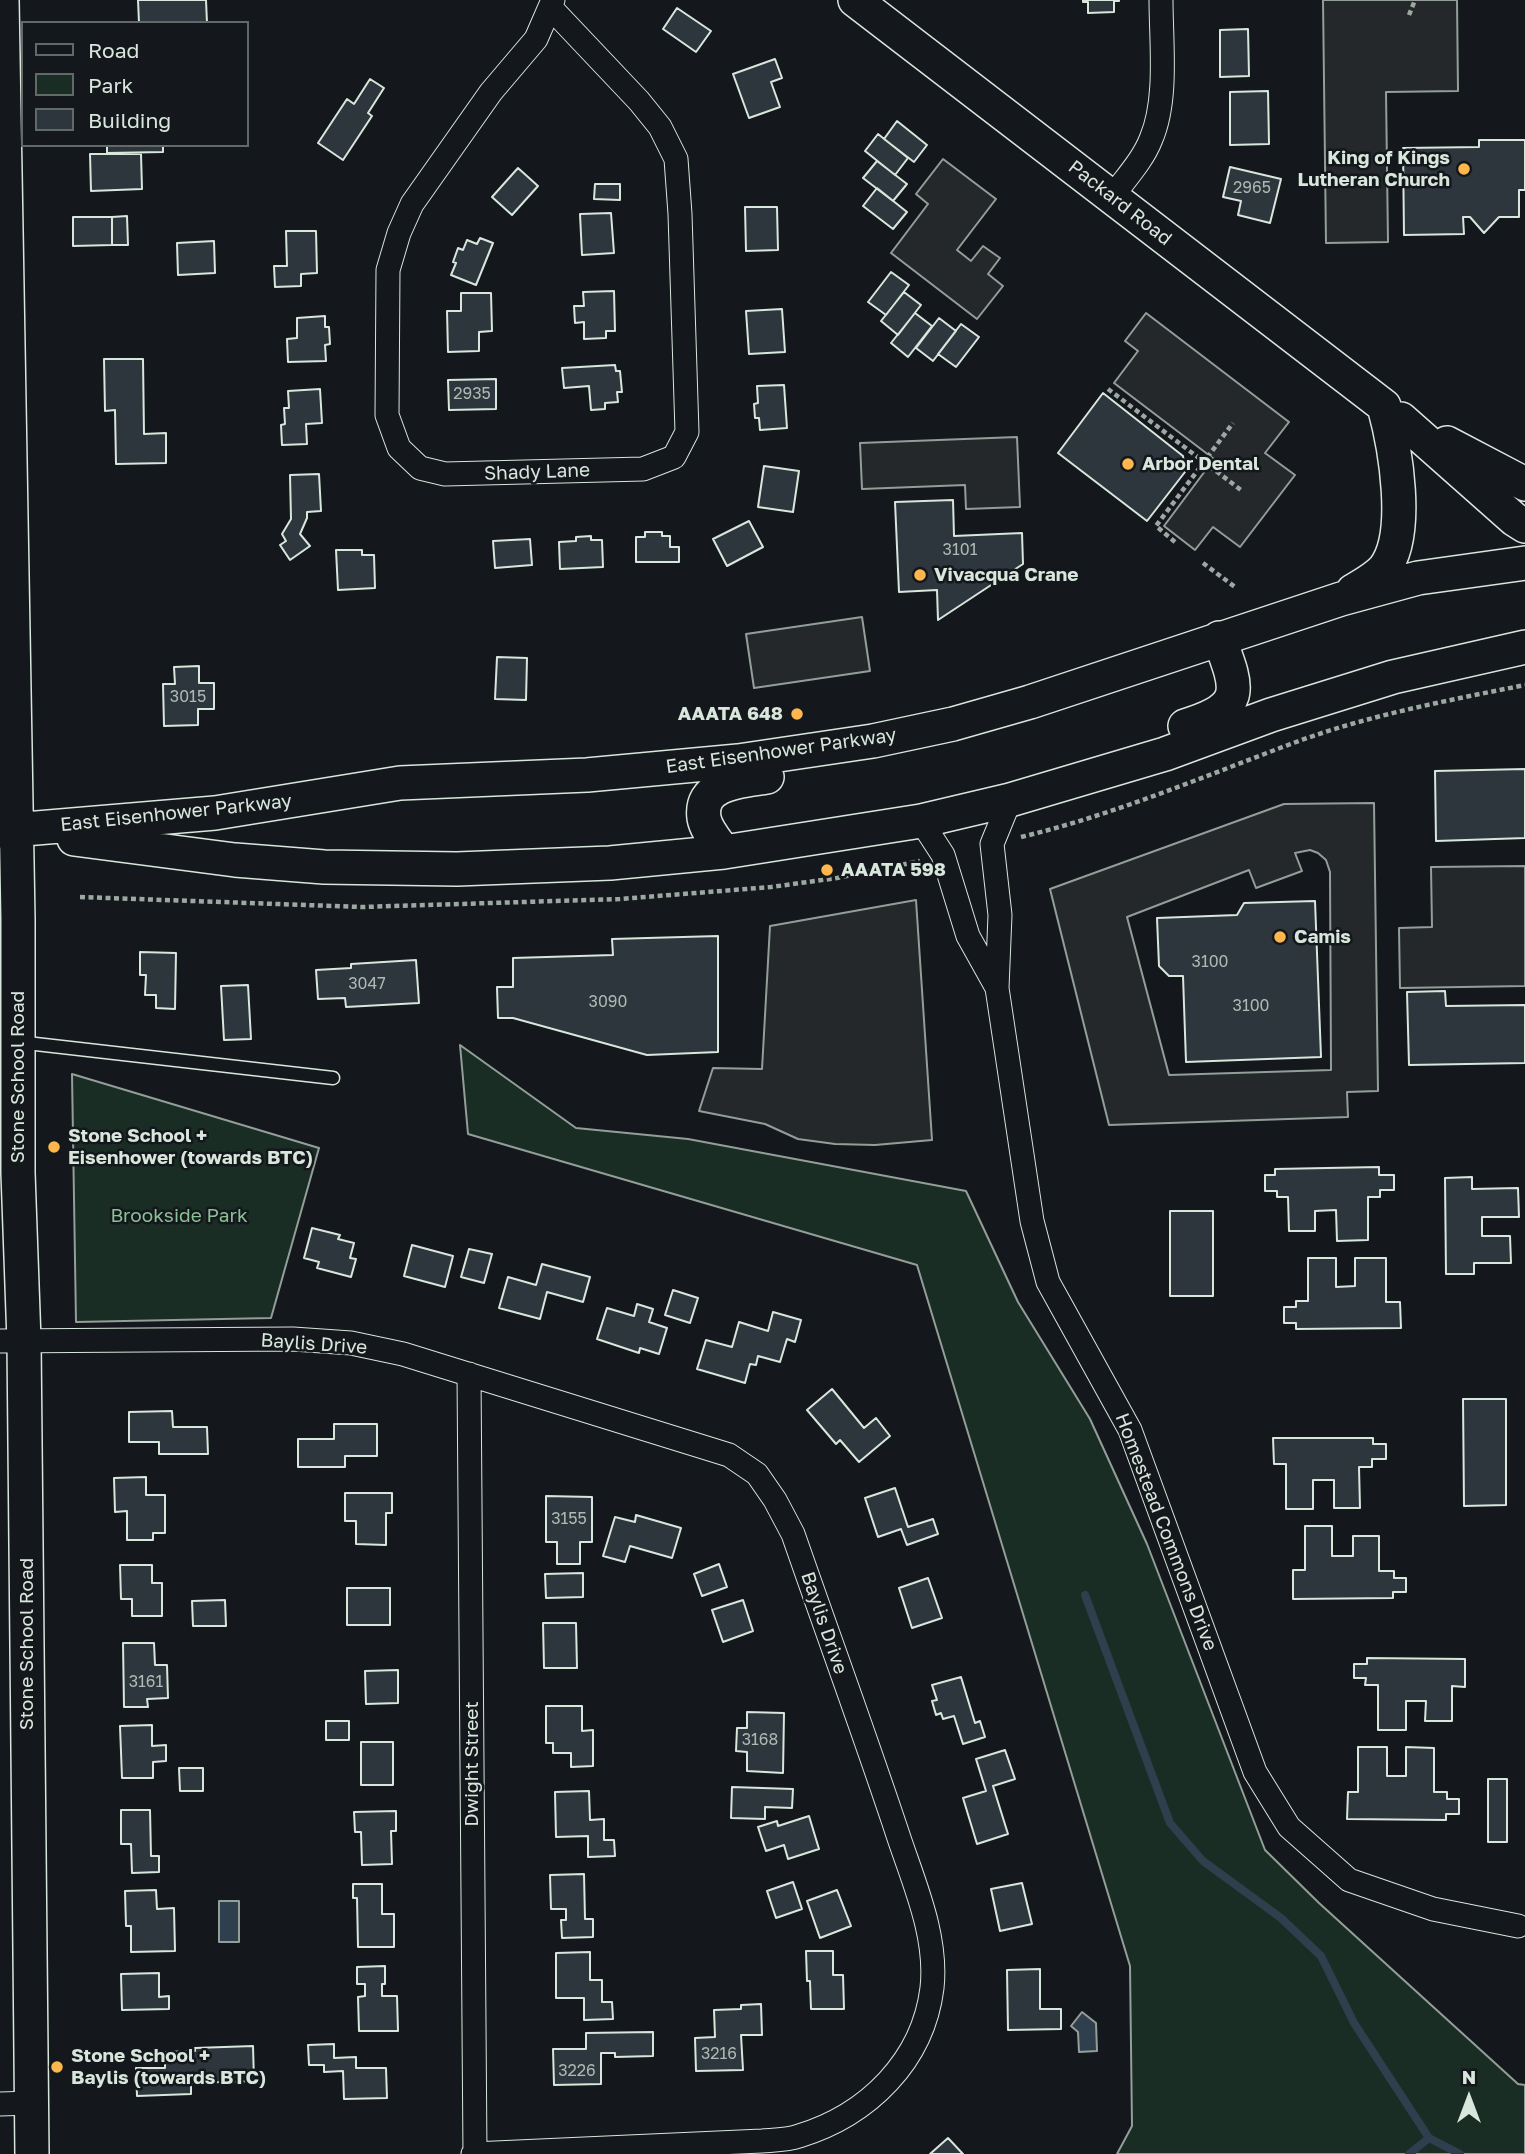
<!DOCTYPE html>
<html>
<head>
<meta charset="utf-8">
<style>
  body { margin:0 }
  #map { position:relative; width:1525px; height:2154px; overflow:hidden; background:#14181c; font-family:"Golos Text",sans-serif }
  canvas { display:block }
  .legend { position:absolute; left:21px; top:21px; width:228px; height:126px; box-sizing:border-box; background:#14181c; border:2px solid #626a69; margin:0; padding:9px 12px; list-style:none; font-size:21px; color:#d8e6dc }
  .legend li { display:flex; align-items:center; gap:14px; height:35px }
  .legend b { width:35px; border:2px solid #626a69 }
  .north { position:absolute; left:1434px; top:2063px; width:70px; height:70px; -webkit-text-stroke:5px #14181c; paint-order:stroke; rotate:0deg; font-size:19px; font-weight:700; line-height:28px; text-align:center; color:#d8e6dc }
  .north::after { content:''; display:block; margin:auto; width:24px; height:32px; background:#d8e6dc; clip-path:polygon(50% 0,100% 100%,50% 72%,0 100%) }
</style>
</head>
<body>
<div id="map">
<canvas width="1525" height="2154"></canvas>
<ul class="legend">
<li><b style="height:9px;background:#14181c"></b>Road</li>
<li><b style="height:19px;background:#1a2d24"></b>Park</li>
<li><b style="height:19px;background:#2c363c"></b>Building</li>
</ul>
<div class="north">N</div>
</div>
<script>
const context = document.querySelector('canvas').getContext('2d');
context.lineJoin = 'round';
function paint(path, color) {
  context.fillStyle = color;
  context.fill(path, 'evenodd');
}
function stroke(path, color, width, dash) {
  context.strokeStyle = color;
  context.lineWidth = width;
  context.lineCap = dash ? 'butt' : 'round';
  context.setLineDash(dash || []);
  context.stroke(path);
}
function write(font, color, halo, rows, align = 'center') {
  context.font = font + ' "Golos Text",sans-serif';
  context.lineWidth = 5;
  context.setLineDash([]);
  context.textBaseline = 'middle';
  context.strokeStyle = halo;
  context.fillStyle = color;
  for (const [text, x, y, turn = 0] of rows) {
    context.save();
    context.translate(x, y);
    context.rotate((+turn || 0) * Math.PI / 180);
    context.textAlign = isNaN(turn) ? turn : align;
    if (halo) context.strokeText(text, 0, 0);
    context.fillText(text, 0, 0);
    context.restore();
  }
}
const green = new Path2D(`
  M460,1045l116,83 112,11 278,52 52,111 72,117 57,125 118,306 54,53 199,181 7,1v69h-408l15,-28 -2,-160 -213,-701 -449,-131z
  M72,1074l247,74 -48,170 -195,4z`);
const parking = new Path2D(`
  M1323,0h134l1,91 -72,1 2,150 -62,1z
  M943,159l53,40 -39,51 14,11 12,-15 17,12 -12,16 15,12 -26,33 -86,-66 37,-49 -12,-10z
  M1146,313l143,109 -24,31 30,22 -55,72 -27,-20 -18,23 -31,-24 50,-67 -100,-76 24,-32 -13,-10z
  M1017,437l3,70 -54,2 -1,-24 -103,4 -2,-46z
  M862,617l8,54 -116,17 -8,-54z
  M1374,803l4,288 -31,1 1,25 -239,8 -59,-236 234,-85zM1310,850l8,3 8,7 4,12 1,198 -162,5 -42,-158 122,-47 7,18 46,-17 -7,-18z
  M1525,866v120l-125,2 -1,-60 33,-1 -1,-60z
  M916,900l16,240 -57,5 -40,-1 -37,-5 -33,-15 -66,-13 14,-43 49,1 8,-143z`);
const water = new Path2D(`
  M219,1901h20v41h-20z
  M1082,2012l14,11 1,28 -18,1 -1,-20 -7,-6z`);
const stream = new Path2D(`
  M1085,1595l85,228 33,38 78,57 40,38 33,67 75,115 31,16
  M1409,2154l20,-16`);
const building = new Path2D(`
  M138,0h68l1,23h-68z
  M1083,0h36v1h-5v11l-26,1v-11h-5z
  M677,8l34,23 -15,21 -33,-23z
  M1248,29l1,47 -29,1v-47z
  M775,59l7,19 -11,4 9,25 -31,11 -16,-44z
  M370,79l14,9 -16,25 4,3 -29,44 -25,-17 29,-44 7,5z
  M1268,91l1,53 -39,1v-53z
  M897,121l30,24 -13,17 -30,-23z
  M878,134l30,24 -13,17 -30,-24z
  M1479,140h46v50h-6v27h-20l-15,16 -14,-16h-7l1,17 -60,1 -1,-87 76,-1z
  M107,145h56v7l-56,1z
  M90,154h51l1,35 -51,2z
  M877,161l30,23 -14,17 -30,-23z
  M1230,167l51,12 -11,44 -32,-8 3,-14 -18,-4z
  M518,168l20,18 -26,29 -20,-18z
  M595,184h25v16l-26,-1z
  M877,188l30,24 -14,17 -30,-23z
  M745,207h32l1,43 -32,1z
  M611,213l3,40 -32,2 -2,-41z
  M127,216l1,29h-16v-28z
  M73,217h39v28l-39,1z
  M286,231h30l1,42 -16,1v12l-26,1 -1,-21h13z
  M480,238l13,5 -17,42 -25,-10 5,-12 -3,-1 5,-14 5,2 4,-10 10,4z
  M214,241l1,32 -37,2 -1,-32z
  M891,272l18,13 -23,30 -18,-13z
  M614,291l1,40h-9v7l-22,1v-17l-9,1 -1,-17h10l-1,-14z
  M904,292l17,13 -23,30 -17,-14z
  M461,293h30l1,38 -13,1v19l-31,1 -1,-41h14z
  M782,309l3,43 -36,2 -3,-43z
  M915,313l17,13 -24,31 -17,-14z
  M325,316v11h4l1,17 -5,1 1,16 -38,1 -1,-23 10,-1v-20z
  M939,318l17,13 -23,30 -17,-13z
  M961,324l18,13 -23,30 -18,-13z
  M104,359h39l1,75 22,-1v30l-50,1 -1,-54 -10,1z
  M615,365l1,6h4l2,21h-5l1,10 -13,1v6l-14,1 -2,-24 -25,2 -2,-20z
  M496,379v30l-47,1 -1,-30z
  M784,385l3,43 -27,2 -1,-12h-4l-1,-14 4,-1 -1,-17z
  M320,389l2,34 -16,1 1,20 -25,1 -1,-20 4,-1 -1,-16h5l-1,-17z
  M1103,393l80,63 2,16 -38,49 -89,-68z
  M764,466l35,5 -6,41 -35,-5z
  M319,474l2,37 -14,1v6l-7,16 10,12 -20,14 -10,-15 6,-4 -4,-7 9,-15 -1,-44z
  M953,500l1,36 68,-3 1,31 -85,56 -1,-30 -38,2 -4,-90z
  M749,521l14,26 -36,19 -14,-27z
  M645,532h17v4h8v11h9v15h-43v-25h9z
  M591,536v4h11l1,27 -43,2 -1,-27 17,-1v-4z
  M530,539l2,26 -37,3 -2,-27z
  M336,550h26v5h12l1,33 -37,2z
  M497,657l30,1 -1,42 -31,-1z
  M199,666v17h15v26h-16v16l-34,1 -1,-42h12l-1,-17z
  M1525,769v69l-89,3 -1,-70z
  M1315,901l6,156 -135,5 -3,-86h-14l-10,-10 -2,-48 80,-3 7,-12z
  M718,936v116l-71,3 -134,-37h-15l-1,-31h16v-29l100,-3 -1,-16z
  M140,952l36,1 -1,56 -19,-1v-13h-11l1,-20h-6z
  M416,960l3,43 -73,4 -1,-9 -27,1 -2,-29 35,-2v-4z
  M248,985l3,54 -27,1 -3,-54z
  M1445,991l1,15 79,-1v58l-116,2 -2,-73z
  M1379,1167v8h15v15h-14v7h-12v43l-31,1 -1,-31 -21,1v20h-26l-1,-34h-11v-6h-12v-16h10v-6z
  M1472,1177v12l46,-1 1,29h-37v19h28l1,27h-37v11h-28l-1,-96z
  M1170,1211h43v85h-43z
  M312,1228l28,7 -2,4 16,4 -4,15 6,1 -5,18 -34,-9 2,-6 -15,-4z
  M412,1245l41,11 -8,31 -41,-11z
  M469,1249l23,5 -8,29 -23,-6z
  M1308,1258h28v29l19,-1v-28h31v44h14l1,26 -105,1v-6h-12v-16h12v-6h12z
  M542,1264l48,13 -7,25 -36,-10 -7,27 -41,-11 9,-31 28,8z
  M673,1290l25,8 -8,25 -25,-8z
  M637,1304l16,5 -4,13 18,6 -8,26 -19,-6 -1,5 -42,-14 10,-31 27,8z
  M773,1312l28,8 -6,22 -8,-3 -7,23 -22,-6 -2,9 -6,-1 -5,19 -48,-14 9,-29 26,7 7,-25 29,9z
  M832,1389l32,39 12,-10 14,18 -31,26 -19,-22 -4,4 -29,-34z
  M1463,1399h43v106l-42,1z
  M172,1411l1,16h34l1,27h-49v-12h-30v-30z
  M334,1424h43v32h-32v11h-47v-28h36z
  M1273,1438h100v6h13v15h-14v8h-13l1,41h-26v-28h-21v29h-27v-45h-12z
  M146,1477v18h19v38h-12v7h-26v-29l-12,1 -1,-34z
  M895,1488l13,39 25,-8 5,15 -31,11 -6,-16 -23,8 -13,-39z
  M345,1493h47v20h-6v32l-30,-1v-23h-11z
  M546,1496l46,1v45h-12v22h-23v-22h-11z
  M636,1515l45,13 -9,30 -42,-12 -5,16 -22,-6 12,-39 20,5z
  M1305,1526h27v30h21v-20h26v35h15v7h12v14h-13v6l-100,1v-29h12z
  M719,1564l8,23 -25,9 -8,-22z
  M120,1565h32v18h10v33h-30v-17h-11z
  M583,1573v24l-37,1 -1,-24z
  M928,1578l14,40 -30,10 -13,-40z
  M347,1588h43v37h-43z
  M225,1600l1,26h-33l-1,-25z
  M743,1600l10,31 -30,11 -11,-32z
  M543,1623h33l1,45h-33z
  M123,1643h31l1,22h12l1,33 -21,1 1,8h-24z
  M1367,1658l98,1v28l-13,-1v35h-27l1,-20h-20v29h-28v-45h-13l1,-7h-12v-14h13z
  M398,1670v33l-32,1 -1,-33z
  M961,1677l14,46 5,-2 5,16 -22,7 -9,-28 -11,3 -2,-6 -5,2 -4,-14 5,-1 -5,-15z
  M546,1706h36v25l11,-1v36l-22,1v-14h-18v-10h-7z
  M747,1712l37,1 -1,60 -36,-2v-19l-11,-1 1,-23h10z
  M326,1721h23v19h-23z
  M152,1725v21l14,-1v16l-13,1v16h-31l-2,-52z
  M361,1742h32v43h-32z
  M1358,1747h29v29h19v-29l28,1v44h13v7h12v15h-13v6l-99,-1 1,-27h10z
  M1005,1750l10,29 -22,7 15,48 -31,10 -14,-46 23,-7 -10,-32z
  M179,1768h24v23h-23z
  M1488,1779h19v63h-19z
  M732,1787l61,2 -1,19 -27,-1v12l-34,-1z
  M589,1791l1,29 14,-1v21h10l1,16 -27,1v-21l-32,1 -1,-45z
  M121,1810h29l1,46h8v16l-27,1 -1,-29h-10z
  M396,1811v20h-5l1,33 -30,1 -1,-33h-6l-1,-20z
  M809,1816l10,33 -31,10 -4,-14 -18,6 -8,-24 19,-6 1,5z
  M584,1874l1,45h8v18l-31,1 -1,-18h5v-11h-15l-1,-34z
  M793,1882l9,27 -26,9 -9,-27z
  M1022,1883l10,41 -32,7 -9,-42z
  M353,1884h29v30h12v33h-36l-1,-49h-4z
  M156,1890l1,19 17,-1 1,43 -44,1v-26h-5l-1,-35z
  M837,1890l14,36 -31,12 -13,-37z
  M806,1951h27v24h10l1,34h-33l-1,-28h-3z
  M590,1952v28h12v22h10l1,17 -29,1v-22h-28v-45z
  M385,1966v18h-3v12h15l1,35h-39l-1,-34 7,-1v-12h-8v-17z
  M1040,1969v40h21v20l-53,1 -1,-60z
  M159,1973v24l10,-1v13l-47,1 -1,-36z
  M761,2004l1,31h-21l2,35 -47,1 -1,-33 20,-1 -1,-27 27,-1v-4z
  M653,2032v24l-38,1v-4h-14v31l-47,1 -1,-36h33v-16z
  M334,2044v14l22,-1v11h30l1,30 -43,1 -1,-28 -19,1v-7h-15l-1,-20z
  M253,2046l1,35 -63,2v11l-54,2 -1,-28h29v-16l30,-1v-3z
  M948,2138l15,16h-33z`);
const path = new Path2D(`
  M1409,15l6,-15
  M1108,389l133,101
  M1175,542l-19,-16 77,-103
  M1203,563l32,24
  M1021,837c92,-22 179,-59 267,-92 76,-29 157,-44 237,-60
  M80,897l282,10 258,-8 151,-12 66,-9 83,-17`);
const service = new Path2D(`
  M18,1042l315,36`);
const minor = new Path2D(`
  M551,8l88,93 21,26 16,32 4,55 7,218 -13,25 -31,12 -198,5 -25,-6 -21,-20 -12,-33 1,-145 11,-37 13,-29 79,-112 45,-53 17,-39
  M1112,197c13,-18 31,-37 39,-58 17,-39 10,-97 10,-139
  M1010,800l-18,44 8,71 -3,73 35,233 16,61 82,148 125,342 34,55 60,53 84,29 85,17
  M921,821l22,34 25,81 29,52
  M0,1341l293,-2 58,4 52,11 326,101 28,19 18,26 18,34c34,98 70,196 103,295 16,50 42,105 36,159 -9,73 -64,127 -133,148 -11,4 -25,4 -37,5l-289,13
  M469,1374l6,780
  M0,2104l31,-1`);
const secondary = new Path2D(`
  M2,0l16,919v254l6,168 8,813
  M855,0l529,406c11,40 27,129 0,163 -8,9 -21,16 -31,22
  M1401,419l113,100 11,7
  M1447,443l78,41
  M1185,726c61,-19 54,-35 34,-88
  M0,831l215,-18 185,-30 187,-8 151,-14 135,-20 80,-17 77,-22 311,-103 77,-21 107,-15
  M74,839l161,21 89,7 133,2 153,-6 114,-11 197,-31 89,-21 155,-46 106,-39 122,-38 132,-30
  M724,852c-7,-10 -18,-22 -20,-34 -5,-36 39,-37 63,-41`);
const markers = [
  [1464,169,7,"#ffb74d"],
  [1128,464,7,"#ffb74d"],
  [920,575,7,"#ffb74d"],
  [797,714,7,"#ffb74d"],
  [827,870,7,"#ffb74d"],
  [1280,937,7,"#ffb74d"],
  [54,1147,7,"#ffb74d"],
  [57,2067,7,"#ffb74d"]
];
const numberNames = [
  ["2965",1252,188],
  ["2935",472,394],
  ["3101",960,550],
  ["3015",188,697],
  ["3100",1210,962],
  ["3047",367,984],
  ["3090",608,1002],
  ["3100",1251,1006],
  ["3155",569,1519],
  ["3161",146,1682],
  ["3168",760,1740],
  ["3216",719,2054],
  ["3226",577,2071]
];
const poiNames = [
  ["King of Kings",1450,158,"right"],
  ["Lutheran Church",1450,180,"right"],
  ["Arbor Dental",1142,464],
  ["Vivacqua Crane",934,575],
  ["AAATA 648",783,714,"right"],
  ["AAATA 598",841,870],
  ["Camis",1294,937],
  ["Stone School +",68,1136],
  ["Eisenhower (towards BTC)",68,1158],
  ["Stone School +",71,2056],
  ["Baylis (towards BTC)",71,2078]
];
const streetNames = [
  ["Packard Road",1120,203,38],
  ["Shady Lane",537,472,-2],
  ["East Eisenhower Parkway",781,751,-8],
  ["East Eisenhower Parkway",176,813,-6],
  ["Stone School Road",18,1077,-90],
  ["Baylis Drive",314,1344,4],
  ["Homestead Commons Drive",1166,1532,69],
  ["Baylis Drive",824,1623,71],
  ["Stone School Road",27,1644,-90],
  ["Dwight Street",472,1764,-90]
];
const parkNames = [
  ["Brookside Park",179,1216]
];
paint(green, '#1a2d24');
stroke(green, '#939e99', 2);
paint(parking, '#24282b');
stroke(parking, '#939e99', 2);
paint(water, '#2f3f4d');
stroke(water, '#939e99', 2);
stroke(stream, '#2f3f4d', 8);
paint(building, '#2c363c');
stroke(building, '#d8e6dc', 2);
stroke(service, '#d8e6dc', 15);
stroke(minor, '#d8e6dc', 25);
stroke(secondary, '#d8e6dc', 36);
stroke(path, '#9da8a2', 4.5, [5, 3.5]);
stroke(service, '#14181c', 12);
stroke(minor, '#14181c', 23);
stroke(secondary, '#14181c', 33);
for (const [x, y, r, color] of markers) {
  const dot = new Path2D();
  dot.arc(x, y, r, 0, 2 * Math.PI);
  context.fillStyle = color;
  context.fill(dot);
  stroke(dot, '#14181c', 2.5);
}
write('16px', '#adbab4', null, numberNames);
write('bold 19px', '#d8e6dc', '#14181c', poiNames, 'left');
write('19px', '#d8e6dc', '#14181c', streetNames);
write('19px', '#8ac095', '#14181c', parkNames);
</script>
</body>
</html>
